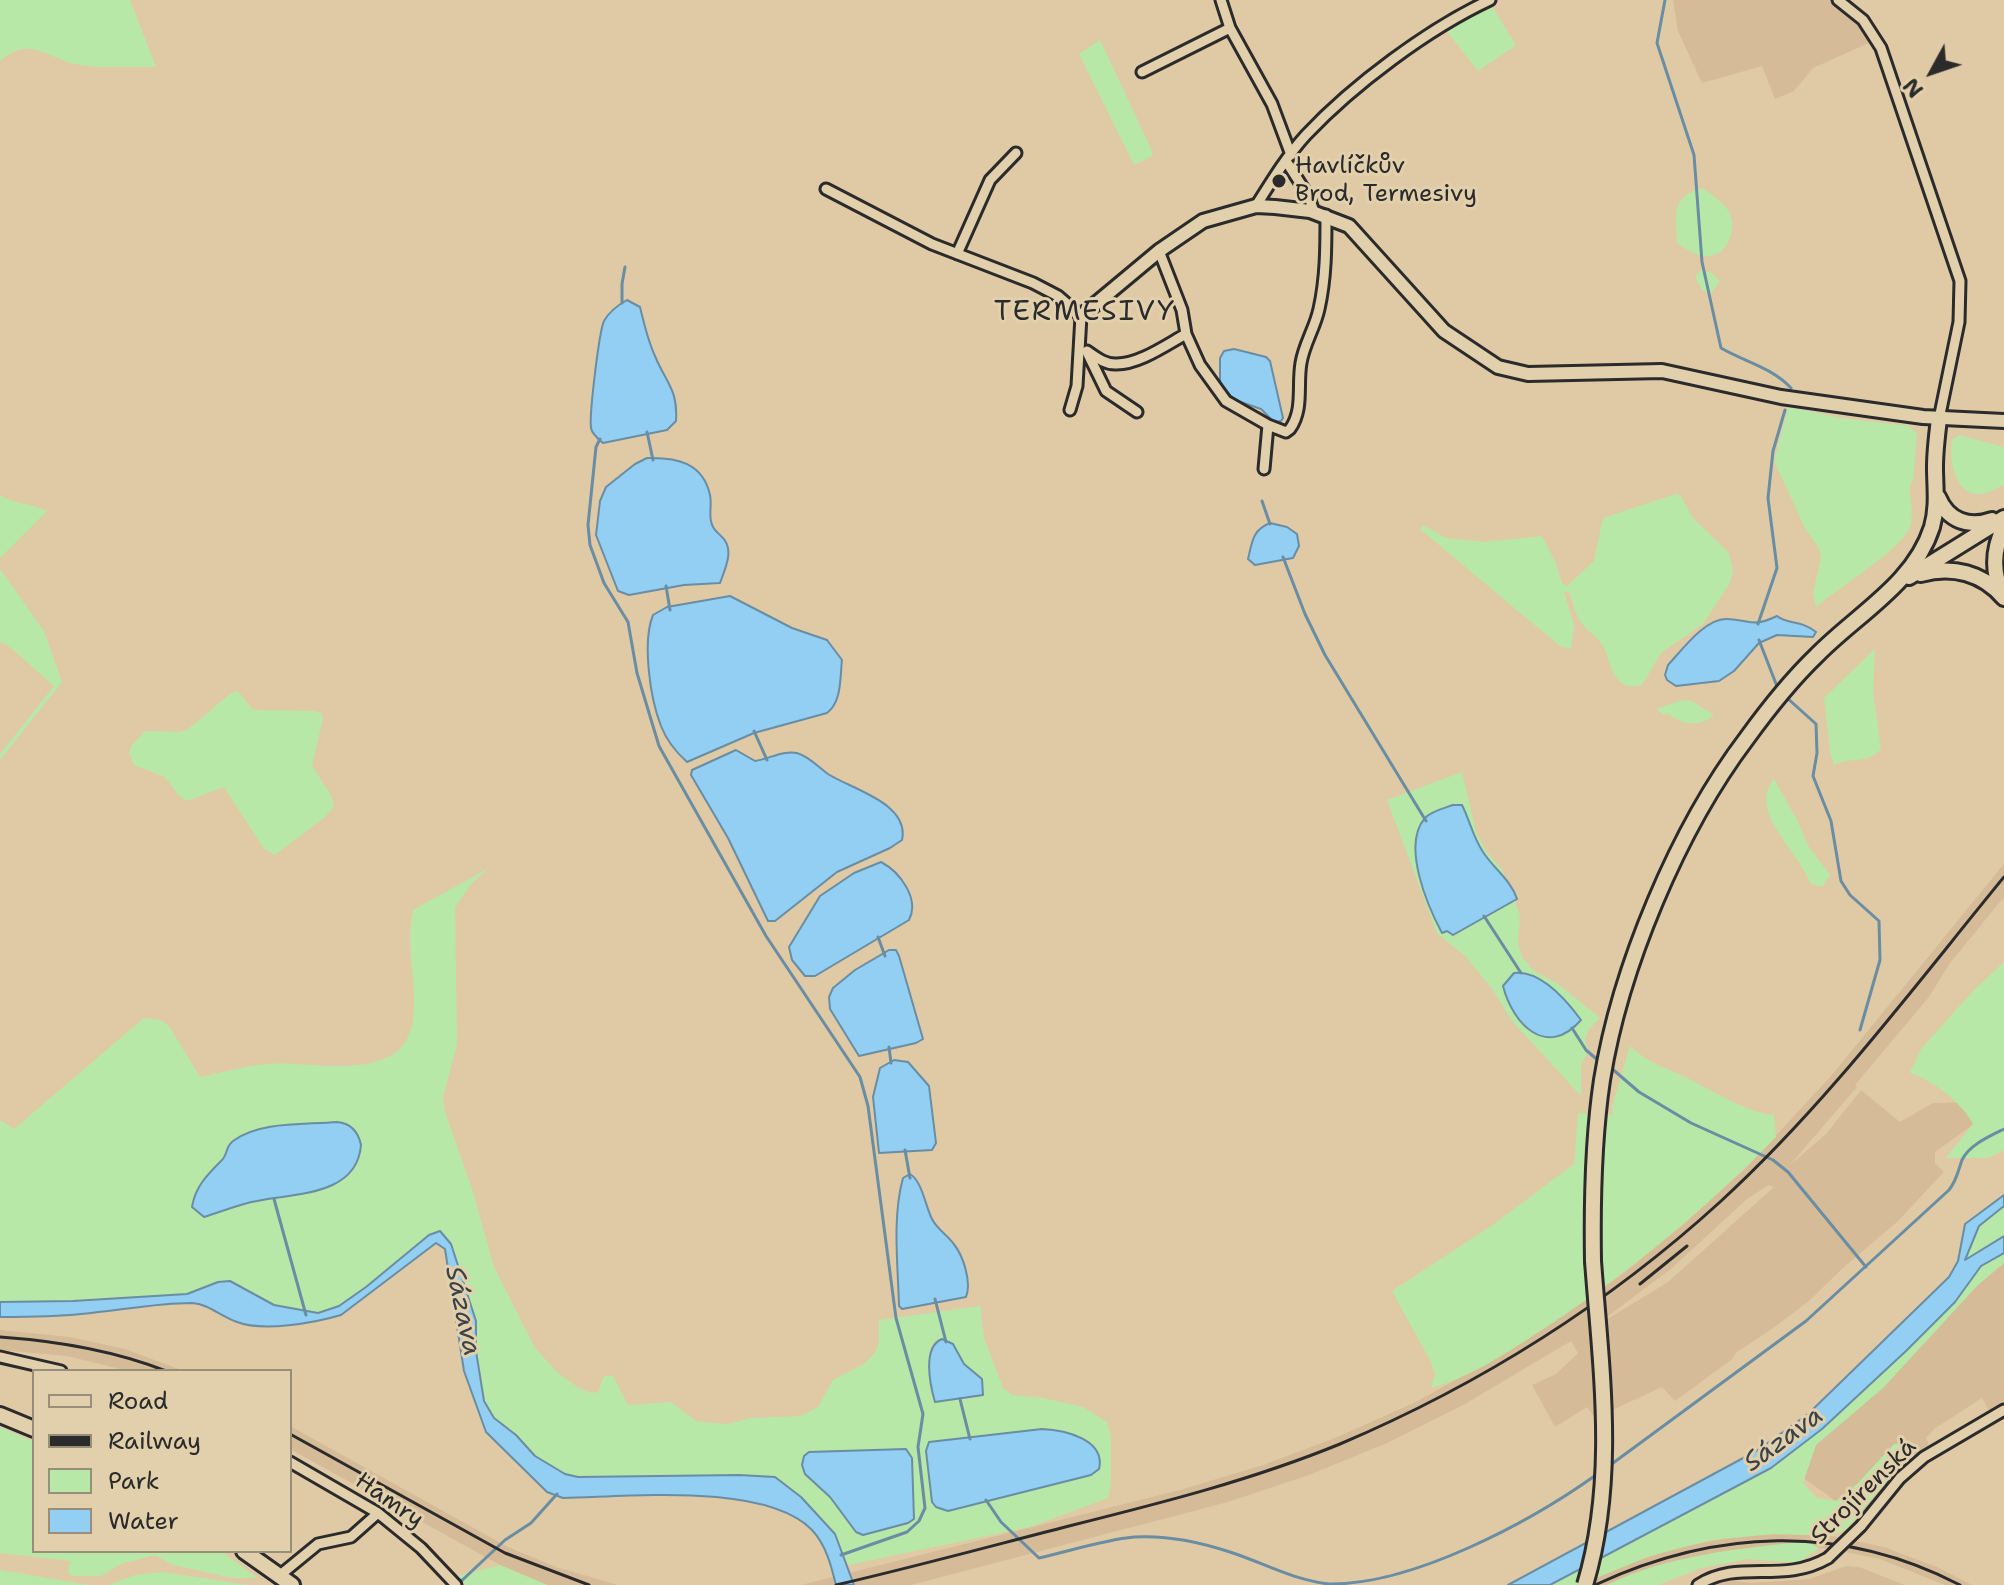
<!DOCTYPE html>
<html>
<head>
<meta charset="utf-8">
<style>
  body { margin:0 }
  #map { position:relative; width:2004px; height:1585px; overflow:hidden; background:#e0caa6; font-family:"Shantell Sans",sans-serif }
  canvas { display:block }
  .legend { position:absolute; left:32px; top:1369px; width:260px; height:184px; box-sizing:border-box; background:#e2d0ad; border:2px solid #998e79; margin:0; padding:10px 14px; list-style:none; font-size:24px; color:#2b2b2b }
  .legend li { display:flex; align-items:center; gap:16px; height:40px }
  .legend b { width:40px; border:2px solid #998e79 }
  .north { position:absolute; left:1892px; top:32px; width:80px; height:80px; -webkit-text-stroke:6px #e2d0ad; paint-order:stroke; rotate:230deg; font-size:22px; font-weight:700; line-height:32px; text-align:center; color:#2b2b2b }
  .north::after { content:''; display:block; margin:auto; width:28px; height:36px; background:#2b2b2b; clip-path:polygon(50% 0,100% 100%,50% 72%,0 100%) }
</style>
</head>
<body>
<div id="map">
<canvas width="2004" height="1585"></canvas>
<ul class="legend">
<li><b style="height:10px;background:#e2d0ad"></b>Road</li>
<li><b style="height:10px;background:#2b2b2b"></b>Railway</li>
<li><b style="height:22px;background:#b7e8a7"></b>Park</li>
<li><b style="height:22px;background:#93cef3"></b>Water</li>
</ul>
<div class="north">N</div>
</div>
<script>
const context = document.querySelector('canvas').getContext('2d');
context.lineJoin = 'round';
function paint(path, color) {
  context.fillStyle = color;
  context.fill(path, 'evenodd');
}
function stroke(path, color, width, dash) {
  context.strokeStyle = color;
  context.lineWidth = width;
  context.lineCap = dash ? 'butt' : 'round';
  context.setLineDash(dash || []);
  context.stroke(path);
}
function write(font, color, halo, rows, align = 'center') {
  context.font = font + ' "Shantell Sans",sans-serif';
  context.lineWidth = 6;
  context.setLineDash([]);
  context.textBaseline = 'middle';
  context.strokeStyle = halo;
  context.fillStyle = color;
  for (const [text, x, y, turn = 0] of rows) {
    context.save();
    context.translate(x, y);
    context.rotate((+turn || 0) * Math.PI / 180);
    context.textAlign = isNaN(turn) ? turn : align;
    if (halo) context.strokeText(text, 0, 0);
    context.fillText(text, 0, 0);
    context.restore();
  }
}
const built = new Path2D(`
  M1673,0h173l17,15 17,23 -67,30 -19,23 -19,8 -13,-33 -60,17 -24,-52z
  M2004,864v33l-54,66 -21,34 -74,88 2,2 -68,79 37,-32 35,-44 39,32 33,-19 35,-1 6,22 -39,28v11l9,9 -46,49 -55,47 -34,33 -37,28 -35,23 -6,8 -56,41 -13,-14 -67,31 -8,-11 -32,20 -23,-42 24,-11 22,-21 -7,-12 -106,63 -78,39 -78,32 -81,27 -317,83h-110l379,-95 83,-25 72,-27 81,-36 109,-61 99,-68 60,-49 63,-57 84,-91zM1769,1185l5,2 -106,95 -80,49 84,-63 75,-69z
  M2004,1259v145l-14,8 -8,-14 -48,31 -8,9 3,7 -24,18 -46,55 -61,-44 -12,-15z
  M0,1330l70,7 55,12 59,22h-56l-61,-15 -67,-6z
  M290,1426l218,121 48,20 62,18h-71l-47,-20 -210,-116z
  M1804,1533l28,3 52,11 53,20 35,18h-27l-65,-26 -49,-10 -27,-3 -63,3 -27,4 -60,15 -44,17h-31l39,-18 62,-20 60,-11z
  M1846,1566l13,1 46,18h-197l22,-5 21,3 58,-4z`);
const green = new Path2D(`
  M0,0h130l26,67c-22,-1 -60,2 -81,-3 -29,-7 -46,-29 -75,-3z
  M1491,5l25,40 -38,26 -33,-42z
  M1100,40l52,111v5l-18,9 -55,-111z
  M1702,188c9,6 19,12 25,21 14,19 -2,55 -28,46 -8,-2 -15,-8 -22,-12 -1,-29 -6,-46 25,-55z
  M1701,270l11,3 8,9 -10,12 -8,-4 -7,-13z
  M1788,407l53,11 68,8 8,8 -4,45c-8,13 3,31 -3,48 -8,22 -73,62 -94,80l-3,-14 8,-35 -2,-10 -13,-18 -32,-69z
  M1959,435l45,12v38c-8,3 -16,9 -25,9 -25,0 -30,-35 -27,-54z
  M1676,494l5,2 11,21 37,36 4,19 -3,11 -27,41 -42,29 -19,32c-30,8 -30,-22 -39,-39 -4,-8 -13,-13 -18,-19 -9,-9 -12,-22 -15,-34l-6,-1 10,33 -3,24 -10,-2 -141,-118 3,-4 23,13 40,4 56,-6 13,25 7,22 5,3 27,-25 9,-43z
  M0,495c14,10 32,8 47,16l-47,47z
  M0,569l44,62 18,51 -62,78v-6l54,-68 -43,-38 -11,-6z
  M1875,649l-2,43 8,57c-16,16 -29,7 -47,16l-4,-13 -6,-54z
  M238,691l13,17 6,2 59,1 5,2 2,5 -11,48 19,29 3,11 -9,11 -50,38 -11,-6 -40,-62 -37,14 -9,-6 -13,-18 -31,-12 -5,-12 3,-8 13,-14 33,1 9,-2 44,-37z
  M1683,700l8,1 23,14c-17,13 -32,10 -47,-2l-3,2 -8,-6z
  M1462,772l14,60 10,19 16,19 18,45 -2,29 4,13 12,14 24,13 42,34c-10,10 -20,19 -11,32l-8,15v31l-69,-75 -19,-31 -27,-33 -29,-24 -50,-133z
  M1774,779l22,39 13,29 21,28 -7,11h-6l-7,-3c-11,-32 -63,-71 -36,-104z
  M489,868l-19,17 -15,23 2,136 -14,54 2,14 28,80 21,75 41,81 23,25 21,15 12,5 7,-1 5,-14 4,-3 6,1 15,29 43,-3 25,19 17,2 14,1 25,-6 49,-2 17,-9 15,-27 31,-16 11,-11 4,-11v-22l101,-14 4,32 19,50 9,7 31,3 40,9 24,15 4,13v50l-3,13 -78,29 -182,38 -13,-31 -96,-59 -161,2 -13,-3 -30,-17 -19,-22 -22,-17 -10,-17 -8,-50v-30l-36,-89 -101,74 -21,7 -44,-8 -44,-24 -13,1 -30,12 -114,7 -73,1v-182l14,9 130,-111 16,2 9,6 31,51c21,-4 44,-11 66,-13 43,-5 139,24 147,-45 5,-36 -8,-72 0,-109zM336,1122c42,3 22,52 -4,64l-75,15 -25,8 -25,-33 19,-20 4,-12c28,-22 72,-19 106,-22zM944,1339l9,5 12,22 17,13 1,16 -48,7 -5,-53 6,-9zM1046,1429c22,3 45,8 54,31l-9,14 -143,37 -15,-7 -4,-62zM906,1449l6,9 2,61 -6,4 -45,12 -7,-3 -26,-35 -23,-21 -5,-15 5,-9z
  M2004,962v188l-16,8h-42l27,-34c-11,-21 -40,-44 -63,-51l11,-24 53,-59z
  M1630,1046c20,19 36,21 59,33 27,13 55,33 85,36l2,22c-74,75 -153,141 -242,198 -32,21 -66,43 -103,53l4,-14 -4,-12 -39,-71 102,-67 80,-60 4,-51 35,2 -1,-8z
  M2004,1206v30l-39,25v-4l14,-31z
  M2004,1253v10l-27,23 -94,102 -67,57 -13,38 14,15 19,3 21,-17 37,-40 18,-2 -24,38 -42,49 -14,7 -58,-2 -63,6 -61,16 -71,29h-29l221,-117 51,-39 133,-127 26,-36z
  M0,1427l34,15v109h187l36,27h-25l-59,-13 -18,-10 -34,9 -20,12h-30l-3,-4 2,-11 -70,-8z
  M1806,1541l13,7 -21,15 -51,-4 -46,9 -43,17h-51c60,-30 133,-36 199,-44z
  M500,1565l47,20h-81l-8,-9z
  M0,1570l82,14 10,1h-92z
  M162,1572l86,13h-139l26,-10z`);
const water = new Path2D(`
  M627,300l13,7c4,17 8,34 15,49 11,27 23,33 21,65l-9,9 -64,13c-5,-4 -11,-9 -12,-15 -2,-12 8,-96 13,-107 5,-9 14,-16 23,-21z
  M1234,349l32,8 4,4 13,57 -2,3 -7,1 -13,-13 -26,-9 -10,-10 -5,-7v-25l4,-7z
  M647,458c30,-1 56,5 63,37 2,9 -1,18 1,26 1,7 5,10 10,15 14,12 5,31 -1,47l-36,2 -55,10 -11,-4 -22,-56 4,-34 6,-14 29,-23z
  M1270,523l17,4 10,7 2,12 -6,12 -38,7 -7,-6c4,-16 4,-29 22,-36z
  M730,596l62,32 35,12 15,20c-2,17 0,42 -15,53l-73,20 -67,29c-10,-9 -21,-23 -26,-36 -11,-28 -19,-84 -8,-111l14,-8z
  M1777,616c11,9 22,3 39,16l-3,5 -36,-2 -18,8 -25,28 -15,10 -43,5 -9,-6 -2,-5 3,-10c14,-15 37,-47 59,-46 25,1 25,9 50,-3z
  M736,750l19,11c14,-2 28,-11 42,-8 13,4 21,14 31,21 23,15 82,29 74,66l-12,8 -53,24 -62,49h-7l-40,-83 -37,-63 1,-5z
  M1453,805h9c8,16 11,32 21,47 11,17 28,28 34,47l-64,36 -6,-4 -5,2c-14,-26 -41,-88 -17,-115 6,-7 20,-10 28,-13z
  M881,862c19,10 39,37 28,58l-94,56h-10l-13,-16 -3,-13 31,-51 34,-23z
  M889,950h7l3,6 24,83 -7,4 -57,13 -29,-47 -1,-12 4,-9 22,-18z
  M1514,973c27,-3 53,28 67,47 -34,39 -68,5 -78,-34z
  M894,1060l14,2 21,24 7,57 -4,7 -53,3 -6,-56 7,-29z
  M337,1122c13,1 21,9 24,23 -4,51 -66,48 -104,56 -18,3 -36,11 -53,16l-12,-10c3,-20 15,-32 29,-46 7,-6 4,-14 12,-20 27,-20 72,-16 104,-19z
  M910,1174c12,7 15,31 22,45 5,10 14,15 21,24 10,12 19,39 13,54l-64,12 -3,-3c-1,-41 -7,-88 4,-128z
  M2004,1195v11l-25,20 -14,34 39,-24v17l-23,13 -26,36 -49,49 -84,78 -51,39 -221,117h-42l250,-135 50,-36 141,-137 9,-16 7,-37z
  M440,1231l11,13 25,77v30l8,50 10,17 22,17 19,21 30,18 13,3 161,-2 36,2 26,20 34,37 19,51h-18c-5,-20 -10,-40 -24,-55 -47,-48 -185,-33 -249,-32l-16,-6 -61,-60 -22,-61 -19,-122 -9,-6 -95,72c-27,8 -78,17 -104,7 -16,-5 -28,-18 -45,-19 -38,0 -74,8 -111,11 -27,3 -54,3 -81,3v-15l73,-1 114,-7 31,-12 12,-1 44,24 44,8 21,-7 27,-19 63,-52z
  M942,1339l11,5 11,20 18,15 1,16 -48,7c-5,-17 -13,-55 7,-63z
  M1042,1429c22,1 64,10 57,40l-8,6 -143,36 -12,-4 -4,-5 -6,-51 3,-9z
  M906,1449l6,9 2,61 -6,4 -45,12 -7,-3 -26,-35 -25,-23 -3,-9 2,-9 5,-4z`);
const stream = new Path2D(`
  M1665,0l-8,43 37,112 8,107 19,86c24,14 50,19 70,40
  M622,303v-19l3,-17
  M647,432l6,28
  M600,439l-4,8 -8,78 2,20 14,38 24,39 9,51 22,73 107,190 94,141 8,29 28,212 27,96 -5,33 7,61 -6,13 -12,11 -66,23
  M1262,501l8,23
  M1283,557l22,57 20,41 101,166
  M666,586l4,24
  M1758,624l19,-56 -9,-70 5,-47 12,-41
  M1759,640l19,49
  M1786,697l30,27 1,29 -4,23 18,45 10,60 9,14 29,26 1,39 -20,70
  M754,731l13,29
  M1484,916l37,57
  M878,937l7,19
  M1572,1028l14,22 14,12
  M889,1047l2,16
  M1610,1067l29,25 52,31 82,37 15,12 78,95
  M905,1150l5,28
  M274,1199l32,116
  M935,1299l11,43
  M960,1399l10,40
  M1609,1466l197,-145 143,-131c8,-10 9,-19 13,-30 7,-15 28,-24 42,-31
  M986,1500l15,22 38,36c31,-7 64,-18 95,-21 32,-2 66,5 96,15 34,11 63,28 99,32 84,1 201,-62 267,-109
  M457,1585l48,-45 26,-17 26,-29`);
const street = new Path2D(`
  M1221,0l9,28 42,76 19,51
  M1838,0l25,20 18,28 79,233 -1,41 -20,97
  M1142,72l88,-44
  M1286,161l23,36 5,15
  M826,189l106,55 101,39 25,13 23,20 -4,70 -7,24
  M1256,206c15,-24 30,-49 50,-71 47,-50 122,-106 184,-135
  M1159,251l23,59 4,24 14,31 26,36 42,24 -4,44
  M957,254l33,-74 26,-27
  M1087,351c9,6 17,13 28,13 23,1 51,-19 71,-30
  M1088,354l18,37 31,21
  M1268,425l18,7 4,-3c14,-20 7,-43 11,-66 3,-19 14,-35 18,-54 7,-31 7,-62 7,-94
  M0,1357l61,14
  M290,1462l88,51 43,35 35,37
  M1861,1526l39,-48 24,-21 80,-47
  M279,1576l39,-32 33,-7 27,-24
  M1698,1585c42,-27 83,0 130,-27`);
const secondary = new Path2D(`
  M1081,316l78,-65 44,-30 53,-15 19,1 35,4 39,15 95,105 54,36 30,7 134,-3 119,26 142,20 81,4`);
const primary = new Path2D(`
  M1938,497c10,24 31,31 54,23
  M1921,574c31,-9 62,-1 83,24
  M1909,577l95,-59
  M2002,594c-10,-23 -9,-45 2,-67
  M1593,1261c-1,-61 0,-121 9,-181 18,-112 76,-251 145,-342 21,-29 44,-58 70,-83 40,-41 97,-71 115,-128 6,-21 3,-39 3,-60 0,-16 2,-32 4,-48
  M0,1415l34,14
  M244,1551l48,34`);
const rail = new Path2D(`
  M1640,1284l47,-38
  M0,1337c57,4 113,13 166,34
  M290,1434l215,119 84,32
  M836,1585c78,-18 155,-39 233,-59 92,-23 183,-46 271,-82 139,-59 268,-140 380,-242 106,-97 193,-214 284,-325
  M1595,1585c120,-56 246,-62 365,0`);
const streetBridge = new Path2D(`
  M1828,1558l33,-32`);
const primaryBridge = new Path2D(`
  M1585,1585c32,-106 16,-216 8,-324`);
const markers = [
  [1279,181,8,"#2b2b2b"]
];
const poiNames = [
  ["Havlíčkův",1295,167],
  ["Brod, Termesivy",1295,195]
];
const streetNames = [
  ["Strojírenská",1864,1492,-45],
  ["Hamry",389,1501,35]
];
const waterNames = [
  ["Sázava",462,1311,78],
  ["Sázava",1784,1440,-36]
];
const quarterNames = [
  ["TERMESIVY",1085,313]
];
paint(built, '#d5bb98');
paint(green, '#b7e8a7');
paint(water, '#93cef3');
stroke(water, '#698da3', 2);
stroke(stream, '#698da3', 3);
stroke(street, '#2b2b2b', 15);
stroke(secondary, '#2b2b2b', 18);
stroke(primary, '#2b2b2b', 20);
stroke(street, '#e2d0ad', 9);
stroke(secondary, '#e2d0ad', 12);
stroke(primary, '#e2d0ad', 14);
stroke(rail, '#2b2b2b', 3);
stroke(streetBridge, '#2b2b2b', 15, []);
stroke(primaryBridge, '#2b2b2b', 20, []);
stroke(streetBridge, '#e2d0ad', 9);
stroke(primaryBridge, '#e2d0ad', 14);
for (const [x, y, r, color] of markers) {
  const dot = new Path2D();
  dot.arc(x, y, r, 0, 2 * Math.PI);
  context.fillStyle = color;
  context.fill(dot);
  stroke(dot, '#e2d0ad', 3);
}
write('24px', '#2b2b2b', '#e2d0ad', poiNames, 'left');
write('24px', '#2b2b2b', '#e2d0ad', streetNames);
write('italic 26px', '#3b4349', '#e2d0ad', waterNames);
context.letterSpacing = '2px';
write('28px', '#2b2b2b', '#e2d0ad', quarterNames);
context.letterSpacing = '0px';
</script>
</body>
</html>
